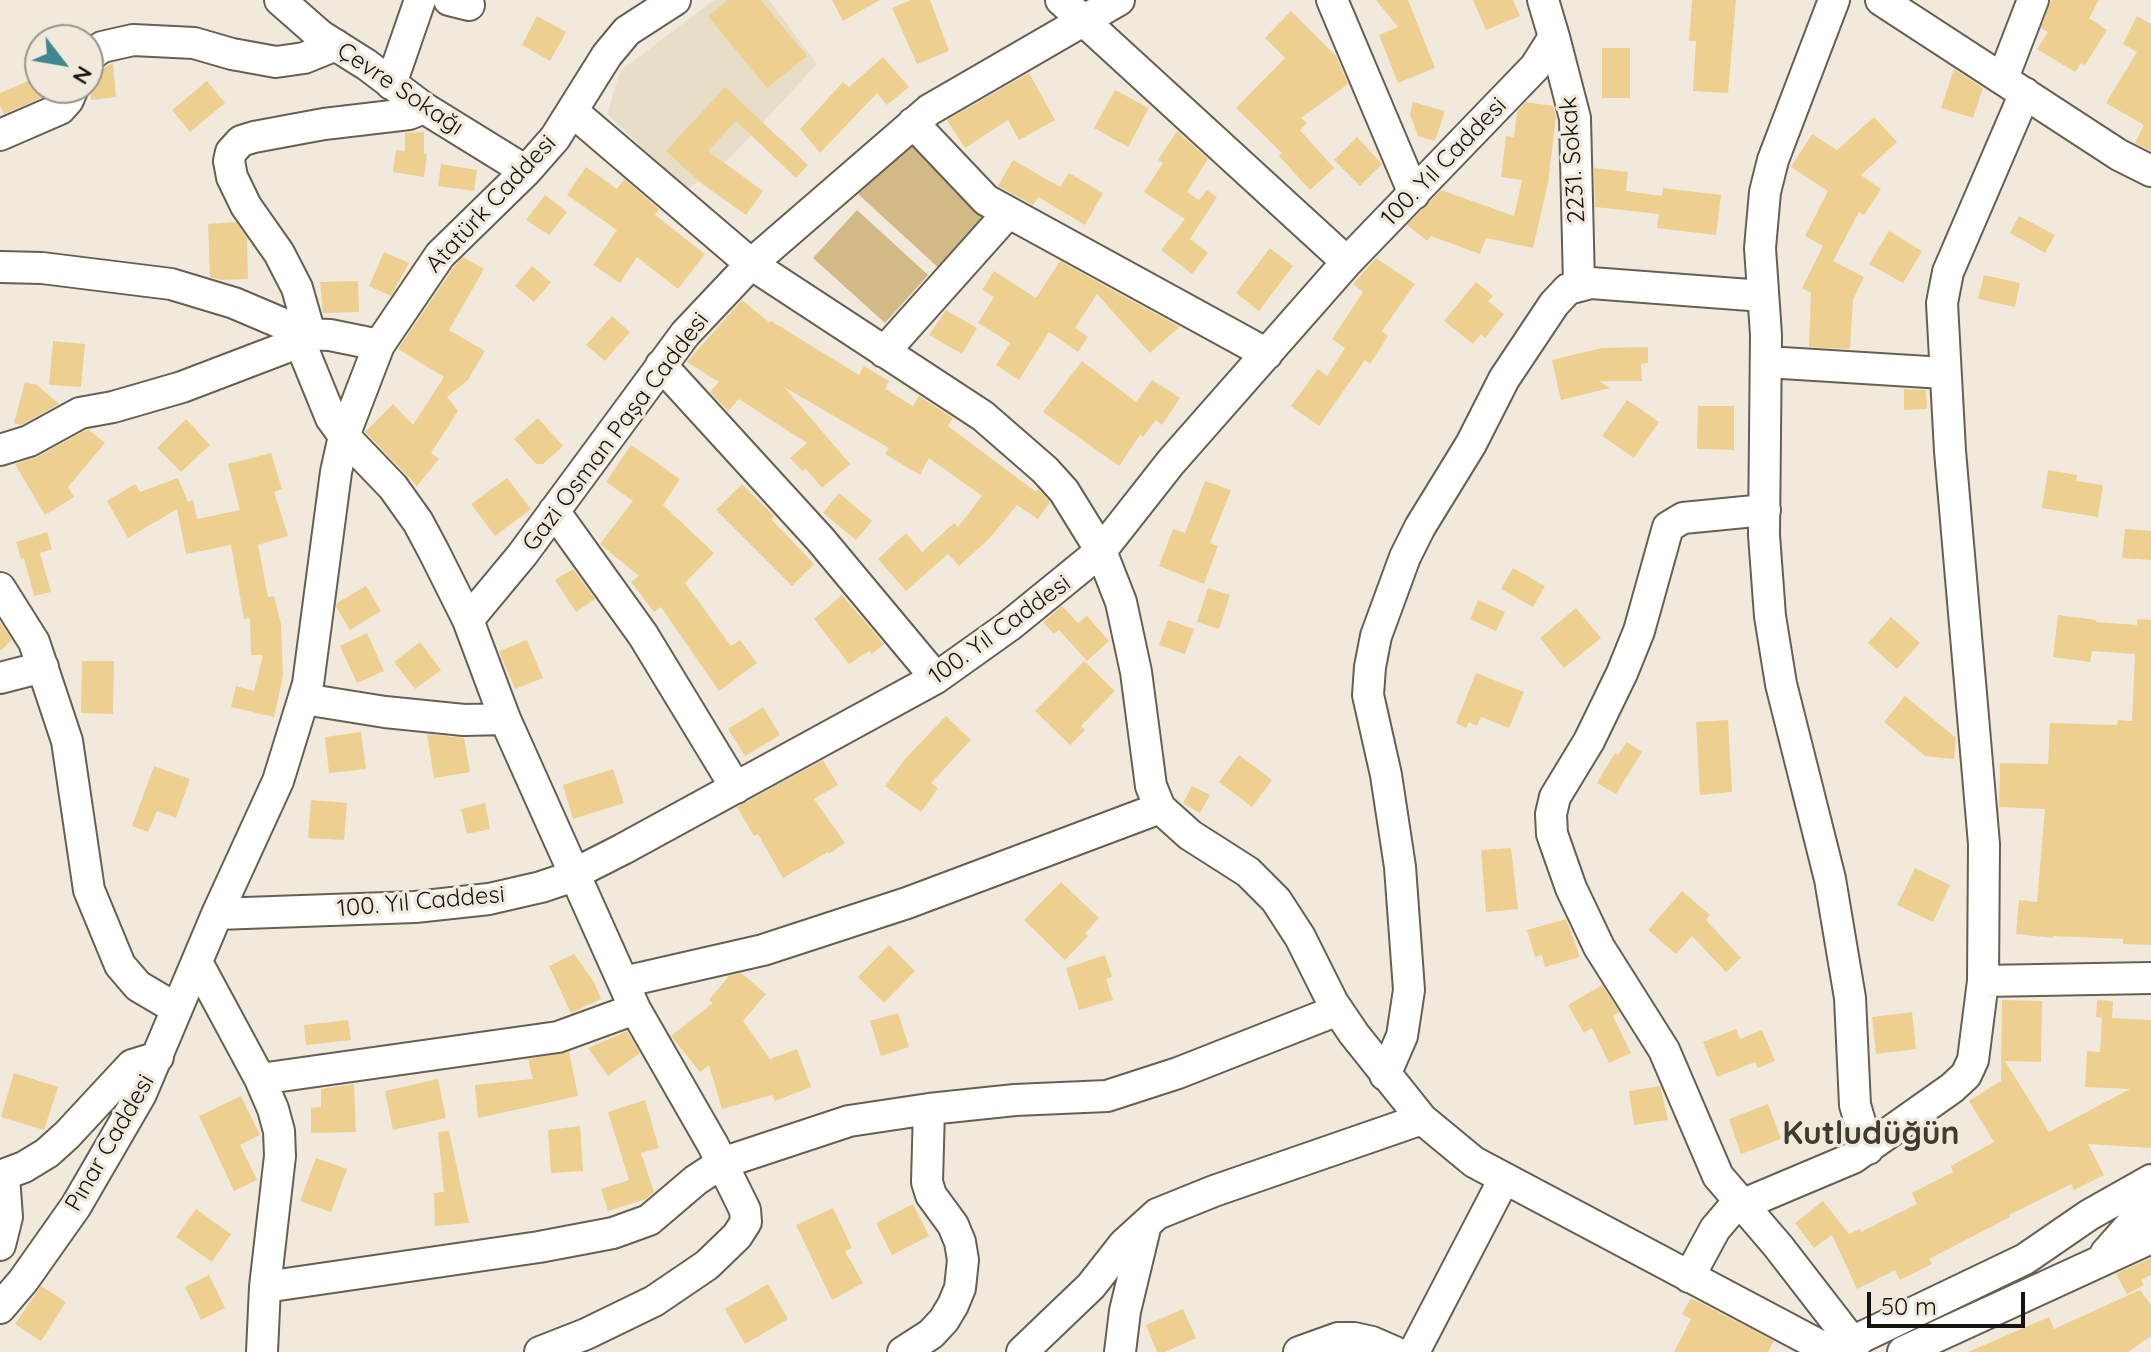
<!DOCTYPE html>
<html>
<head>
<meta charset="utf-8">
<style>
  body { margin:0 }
  #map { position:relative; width:2151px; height:1352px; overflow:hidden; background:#f1eadc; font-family:Quicksand,sans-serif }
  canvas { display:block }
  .north { position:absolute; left:24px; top:24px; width:80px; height:80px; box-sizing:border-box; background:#f1eadc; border:2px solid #99948a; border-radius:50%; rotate:121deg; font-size:22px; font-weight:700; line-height:32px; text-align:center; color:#16140f }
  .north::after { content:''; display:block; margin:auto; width:28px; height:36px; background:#408790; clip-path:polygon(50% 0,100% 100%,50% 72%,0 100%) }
  .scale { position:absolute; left:1867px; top:1292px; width:158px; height:36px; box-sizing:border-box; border:4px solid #16140f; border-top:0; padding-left:10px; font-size:24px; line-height:28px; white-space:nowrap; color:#16140f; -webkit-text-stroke:6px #f1eadc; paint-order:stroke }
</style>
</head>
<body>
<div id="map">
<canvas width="2151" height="1352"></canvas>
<div class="north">N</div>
<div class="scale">50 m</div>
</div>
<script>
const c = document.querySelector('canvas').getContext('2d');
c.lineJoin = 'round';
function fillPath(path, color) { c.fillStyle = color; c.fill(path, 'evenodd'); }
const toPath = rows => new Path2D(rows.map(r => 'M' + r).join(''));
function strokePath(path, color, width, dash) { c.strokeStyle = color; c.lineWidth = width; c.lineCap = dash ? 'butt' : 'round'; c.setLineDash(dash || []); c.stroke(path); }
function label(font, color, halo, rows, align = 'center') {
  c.font = font + ' Quicksand,sans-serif'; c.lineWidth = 7; c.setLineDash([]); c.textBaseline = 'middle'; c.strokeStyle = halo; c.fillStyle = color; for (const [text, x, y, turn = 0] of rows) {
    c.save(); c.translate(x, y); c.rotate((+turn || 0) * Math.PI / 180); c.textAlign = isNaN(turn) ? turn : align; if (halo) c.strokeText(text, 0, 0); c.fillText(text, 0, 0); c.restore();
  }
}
fillPath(toPath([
  [714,0,769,0,817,64,731,157,687,190,607,114,620,71]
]), '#e8dec8');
fillPath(toPath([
  [913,142,989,220,942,271,858,194],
  [857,210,928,275,885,323,813,258]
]), '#d2ba86');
fillPath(toPath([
  [728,0,761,0,807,56,767,88,708,16],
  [832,0,880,0,843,21],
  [911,0,930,0,949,51,917,64,892,8],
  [1376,0,1408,0,1435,68,1398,83,1379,35,1398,27],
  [1473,0,1513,0,1520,16,1486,30],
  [1692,0,1736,0,1728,93,1693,91,1696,41,1689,41],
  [2051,0,2099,0,2089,18,2107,30,2085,65,2081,63,2075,72,2037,49,2048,32,2041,28],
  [1291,11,1336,56,1348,84,1301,118,1307,123,1300,130,1334,168,1310,190,1279,156,1282,153,1236,108,1285,58,1265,38],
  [537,16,566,32,550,61,522,45],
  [2137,16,2151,24,2151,151,2135,143,2144,125,2106,103,2137,52,2123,44],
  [1602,48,1630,48,1630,98,1602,98],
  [883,57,909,87,887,105,877,93,820,153,800,129,843,82,849,87],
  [113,63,116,97,91,100,89,75],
  [1954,69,1983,88,1973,118,1941,108],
  [1029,73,1055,120,1019,140,1008,120,965,148,947,120],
  [35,78,43,97,4,114,0,106,0,93],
  [207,81,225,103,190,132,172,110],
  [725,87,808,165,796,178,736,121,708,151,763,191,746,215,701,183,666,151],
  [1115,90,1149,108,1128,147,1094,128],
  [1413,102,1445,111,1435,141,1418,136,1410,114],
  [1526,102,1553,106,1556,117,1548,183,1533,248,1486,238,1480,254,1431,236,1427,241,1407,225,1441,190,1514,216,1522,180,1501,177,1506,136,1514,137,1517,112],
  [1874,117,1897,142,1861,175,1881,189,1864,215,1859,212,1833,261,1864,277,1853,300,1850,349,1809,347,1811,293,1802,288,1823,246,1805,236,1828,191,1791,167,1812,134,1837,150],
  [1177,131,1208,159,1187,192,1199,200,1207,190,1217,197,1190,239,1208,253,1192,274,1161,250,1185,219,1144,192,1163,163,1158,160],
  [424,132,424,154,427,154,424,177,393,172,396,150,405,151,405,133],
  [1357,137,1382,164,1360,186,1334,160],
  [1013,160,1060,187,1069,173,1103,193,1085,225,1038,197,1033,205,998,186],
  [441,164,477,170,474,191,438,186],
  [586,167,617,189,624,179,659,209,655,215,705,254,678,289,637,257,620,283,593,265,617,230,567,195],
  [1594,168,1628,172,1626,191,1662,196,1663,188,1721,195,1716,235,1657,228,1659,214,1595,207],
  [545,195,567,212,549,235,526,220],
  [2019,216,2055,235,2045,253,2010,233],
  [236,222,247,238,248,279,221,280,210,277,208,224],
  [1889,231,1922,251,1903,283,1869,264],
  [1270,248,1293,266,1259,311,1236,293],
  [384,252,409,263,391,296,369,286],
  [463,257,484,269,449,330,485,351,468,380,447,397,458,411,431,453,439,459,417,486,365,432,393,404,413,425,444,377,398,349,454,267],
  [1376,258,1415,284,1382,331,1388,336,1370,364,1365,360,1319,426,1291,406,1318,369,1327,376,1345,348,1332,339,1363,292,1353,284],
  [1060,261,1176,325,1179,327,1150,353,1097,294,1075,328,1088,337,1078,352,1049,332,1019,380,996,365,1010,343,978,323,994,297,982,290,994,271,1036,298],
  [532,266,551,282,534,302,515,286],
  [1984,275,2020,283,2015,307,1978,299],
  [358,281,359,312,323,313,320,282],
  [1476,282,1493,296,1488,301,1504,314,1485,338,1481,334,1473,344,1444,321],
  [742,300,770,323,771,321,859,375,864,366,889,381,885,389,913,406,919,396,953,418,948,426,1036,492,1038,489,1050,502,1038,519,1017,505,990,538,959,566,948,554,906,591,878,559,906,533,922,552,954,523,958,527,982,496,929,458,920,475,885,454,889,448,784,387,850,464,822,488,806,469,802,471,790,458,807,443,739,399,728,411,710,392,719,382,687,362],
  [946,310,977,328,962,354,929,335],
  [612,316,630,332,605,361,586,345],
  [53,341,85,344,81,387,49,385],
  [1648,347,1648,363,1641,364,1642,381,1599,381,1610,388,1561,400,1552,360,1602,348],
  [1082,361,1136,402,1152,380,1180,398,1162,425,1156,420,1143,437,1140,435,1119,466,1043,412],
  [25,382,37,385,59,404,21,425,14,423],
  [1904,389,1926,390,1927,409,1904,410],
  [1627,400,1659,422,1634,458,1602,436],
  [1698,406,1734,406,1734,450,1697,449],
  [538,418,563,446,543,464,536,464,514,439],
  [186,419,210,445,181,472,157,448],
  [86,430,89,430,105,443,68,487,74,497,45,515,15,464,37,457],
  [631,445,680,479,663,505,714,553,685,583,731,646,740,640,757,663,719,691,661,607,654,612,631,582,639,576,600,544,633,501,606,482],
  [271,453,282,489,274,492,288,536,258,545,268,597,274,596,281,624,283,676,274,717,231,707,236,686,254,691,263,655,251,655,250,618,244,619,231,545,186,554,177,509,128,538,107,501,135,484,140,492,178,478,188,502,193,500,197,519,240,510,228,464],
  [2048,470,2077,475,2076,481,2103,485,2098,517,2042,508],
  [507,478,531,509,495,536,471,504],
  [1205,481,1231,490,1210,543,1218,546,1204,584,1159,566,1173,529,1185,533],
  [742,484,774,516,771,519,814,564,792,586,716,510],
  [839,493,872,521,856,540,823,513],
  [2125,529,2151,531,2151,560,2122,558],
  [47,532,52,549,40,553,51,592,34,596,24,558,21,559,16,542],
  [1513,568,1545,586,1533,607,1501,589],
  [573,569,595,599,576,612,555,580],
  [366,586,381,611,350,630,336,607,337,603],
  [1208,588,1230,595,1219,629,1197,622],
  [842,595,884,644,872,654,869,651,849,664,814,619],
  [1478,600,1505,612,1496,631,1470,619],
  [1062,606,1078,623,1087,616,1109,641,1087,661,1059,630,1054,634,1043,622],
  [1576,608,1601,638,1564,668,1540,638],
  [2058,615,2096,620,2096,622,2137,625,2137,619,2151,620,2151,945,2123,944,2123,939,2053,936,2053,938,2016,934,2019,900,2037,902,2045,809,1999,807,2000,763,2048,764,2050,723,2117,725,2118,720,2132,721,2135,654,2092,651,2090,662,2053,657],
  [1891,617,1920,643,1897,669,1868,643],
  [1168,620,1194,629,1185,654,1159,645],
  [0,622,12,640,0,651],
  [367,633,384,671,357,683,340,646],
  [527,640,543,678,515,689,499,651],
  [420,642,441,670,415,689,394,662],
  [82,661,114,661,113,714,81,713],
  [1084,661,1115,691,1081,726,1085,730,1070,745,1035,711],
  [1476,673,1524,692,1509,728,1481,717,1477,726,1469,722,1466,728,1456,723],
  [1905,696,1956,738,1954,759,1925,756,1884,722],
  [763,707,780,735,745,756,728,729],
  [946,716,971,740,931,783,938,788,921,812,885,786,905,759],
  [1728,720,1732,792,1700,795,1696,722],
  [361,732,366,769,329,773,325,737],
  [427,734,464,738,470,772,434,778],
  [1627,742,1642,752,1616,794,1597,783,1615,753,1618,755],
  [1239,755,1272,780,1252,807,1219,782],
  [823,760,838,785,814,799,845,843,829,854,828,852,783,878,758,834,754,836,737,807],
  [154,766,190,779,176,818,157,811,148,832,132,826],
  [613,769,624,803,573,819,563,785],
  [1192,786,1210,795,1200,813,1183,803],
  [311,800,347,803,344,840,308,838],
  [485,803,490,829,467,834,461,809],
  [1511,848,1518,909,1486,912,1481,850],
  [1915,868,1950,885,1933,922,1897,905],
  [1061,882,1099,918,1085,933,1088,936,1065,960,1024,920],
  [1682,891,1710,915,1706,920,1741,958,1726,972,1692,936,1676,954,1648,930],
  [1566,919,1580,957,1545,967,1542,955,1535,957,1527,930],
  [889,945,915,971,884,1003,858,977],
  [574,954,594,982,601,999,571,1013,549,966],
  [1105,955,1112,977,1106,979,1113,1000,1079,1010,1066,968],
  [741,973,766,994,743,1021,770,1059,797,1049,811,1087,775,1101,772,1095,722,1109,709,1065,700,1072,671,1036,713,1003,709,1000,729,976],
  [1602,985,1619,1012,1613,1016,1631,1053,1609,1063,1592,1028,1584,1033,1568,1005],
  [2002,1000,2042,1001,2041,1062,2005,1061,2049,1132,2130,1089,2085,1087,2087,1051,2100,1052,2102,1018,2096,1017,2097,1000,2113,1001,2112,1018,2151,1020,2151,1148,2088,1144,2104,1175,2074,1190,2071,1184,2009,1215,2010,1217,1929,1259,1932,1264,1900,1280,1895,1270,1857,1289,1832,1235,1814,1248,1795,1223,1823,1201,1849,1234,1860,1229,1861,1232,1917,1204,1912,1193,1953,1172,1951,1166,1994,1142,1969,1101,2001,1081],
  [1912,1012,1916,1049,1876,1054,1872,1017],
  [898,1013,909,1047,881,1056,870,1021],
  [348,1020,351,1040,306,1045,304,1025],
  [1736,1029,1740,1039,1762,1030,1775,1061,1758,1068,1755,1062,1717,1077,1703,1042],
  [627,1031,640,1053,608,1076,588,1048],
  [569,1052,578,1096,478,1118,475,1085,533,1079,528,1059],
  [14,1073,58,1087,44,1130,1,1117],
  [438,1079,446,1118,393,1130,385,1091],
  [354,1084,356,1132,311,1133,311,1108,321,1107,321,1089],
  [1660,1086,1668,1120,1634,1125,1629,1091],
  [241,1096,260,1135,240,1145,257,1180,234,1191,199,1116],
  [645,1100,659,1148,641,1153,654,1192,646,1199,608,1211,601,1189,629,1180,608,1112],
  [1768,1104,1781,1139,1741,1154,1729,1119],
  [580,1126,583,1171,551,1173,548,1130],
  [449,1131,469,1223,435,1226,434,1193,444,1192,438,1132],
  [316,1158,347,1169,331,1212,300,1201],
  [913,1204,929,1236,892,1255,876,1223],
  [833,1208,852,1248,845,1251,863,1283,832,1300,796,1225],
  [196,1209,231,1234,212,1262,176,1237],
  [2151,1258,2151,1275,2141,1280,2144,1285,2127,1294,2116,1274],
  [209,1275,225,1308,201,1320,185,1287],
  [768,1284,788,1319,745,1344,725,1309],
  [41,1286,66,1302,41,1341,15,1324],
  [2140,1290,2151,1305,2151,1336,2128,1352,1968,1352,2049,1317,2054,1329],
  [1691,1298,1774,1341,1768,1352,1674,1352,1691,1319,1682,1314],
  [1183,1309,1196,1338,1165,1352,1157,1352,1146,1325]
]), '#edcf90');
const minor = toPath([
  [280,0,321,36,367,65,424,108,526,171],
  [449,0,469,5],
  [1061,0,1347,262],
  [1332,0,1414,194],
  [1834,0,1773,160,1765,192,1760,248,1766,335,1764,535,1770,616,1781,684,1830,879,1850,998,1855,1105,1868,1149],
  [1881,0,2119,155,2151,171],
  [1554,37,1575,118,1579,284],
  [88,57,102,47,133,40,194,43,232,54,276,62,304,58,336,45],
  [2003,78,2033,0],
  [391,84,420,0],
  [572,111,751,264,983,416,1045,470,1064,491,1101,551,1121,602,1136,672,1151,786,1160,808,1190,835,1248,872,1276,900,1300,937,1333,1003,1354,1034,1422,1119,1474,1162,1832,1352],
  [913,123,986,200,1267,354],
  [0,135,60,109,68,100,73,88],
  [0,267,42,268,171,284,234,303,307,334,330,335,379,345],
  [300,342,331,418,344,436,393,487,418,522,434,552,468,620,505,719,635,1009,713,1145,745,1210,746,1222,737,1236,707,1265,654,1301,586,1334,540,1352],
  [884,352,1008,213],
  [1766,362,1944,373],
  [661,365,820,539,936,678],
  [0,450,29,441,80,413,113,407,182,387,300,342,307,334,307,323,297,288,279,253,246,206,232,177,229,161,231,152,241,141,254,137,324,124,409,114,424,108],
  [1765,510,1683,518,1668,527,1639,631,1622,673,1589,741,1555,797,1551,814,1552,834,1571,888,1599,947,1664,1050,1718,1176,1778,1246,1853,1343],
  [554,511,643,635,736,788],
  [0,588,34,642,67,741,89,890,120,965,138,986,177,1009],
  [468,620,522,555,685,334,751,264,929,110,1119,0],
  [0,678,43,667],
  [304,699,385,712,464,720,505,719],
  [217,914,415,907,489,899,541,887,562,880,623,849,936,678,1009,626,1101,551,1171,462,1347,262,1535,67,1554,37,1543,0],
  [198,964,260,1079,273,1109,279,1131,280,1156,265,1287,262,1352],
  [1983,981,2151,978],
  [623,982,763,950,907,903,1160,808],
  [1385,1075,1402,1036,1409,990,1400,867,1386,775,1368,695,1370,667,1376,636,1405,557,1420,527,1471,444,1504,379,1554,304,1568,289,1591,283,1763,296],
  [260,1079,558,1037,635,1009],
  [0,1176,24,1167,47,1153,67,1135,132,1065,158,1057],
  [0,1245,7,1217,4,1176],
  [2106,1253,2151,1202],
  [1689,1277,1715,1229,1732,1209,1853,1158,1952,1088,1966,1075,1973,1060,1983,981,1984,844,1950,451,1942,303,1948,272,2025,93],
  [265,1287,539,1247,613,1233,649,1220,696,1180,722,1163,849,1121,929,1109,1015,1100,1107,1096,1178,1073,1338,1010],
  [0,1308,23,1281,76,1206,141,1094,217,914,278,781,308,684,336,472,344,436,379,345,440,255,526,171,555,138,607,55,627,31,675,0],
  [903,1352,931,1334,944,1320,953,1305,960,1288,963,1260,960,1242,953,1225,931,1195,927,1182,929,1109],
  [1022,1352,1091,1286,1124,1244,1157,1214,1214,1191,1422,1119],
  [1120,1352,1125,1311,1146,1224],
  [1299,1352,1338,1338,1354,1338,1372,1342,1395,1352],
  [1414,1352,1504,1179],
  [1845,1352,1862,1337,2025,1259,2089,1215,2151,1180],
  [1903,1352,2151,1238]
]);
strokePath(minor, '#666053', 34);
strokePath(minor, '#fff', 30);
label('24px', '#16140f', '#f1eadc', [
  ["Çevre Sokağı",400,89,34],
  ["2231. Sokak",1573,160,-94],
  ["100. Yıl Caddesi",1444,162,-46],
  ["Atatürk Caddesi",491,204,-47],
  ["Gazi Osman Paşa Caddesi",616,432,-53],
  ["100. Yıl Caddesi",1000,630,-36],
  ["100. Yıl Caddesi",421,902,-5],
  ["Pınar Caddesi",110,1143,-60]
]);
label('bold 32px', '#403b2f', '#f1eadc', [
  ["Kutludüğün",1871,1134]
]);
</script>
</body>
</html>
